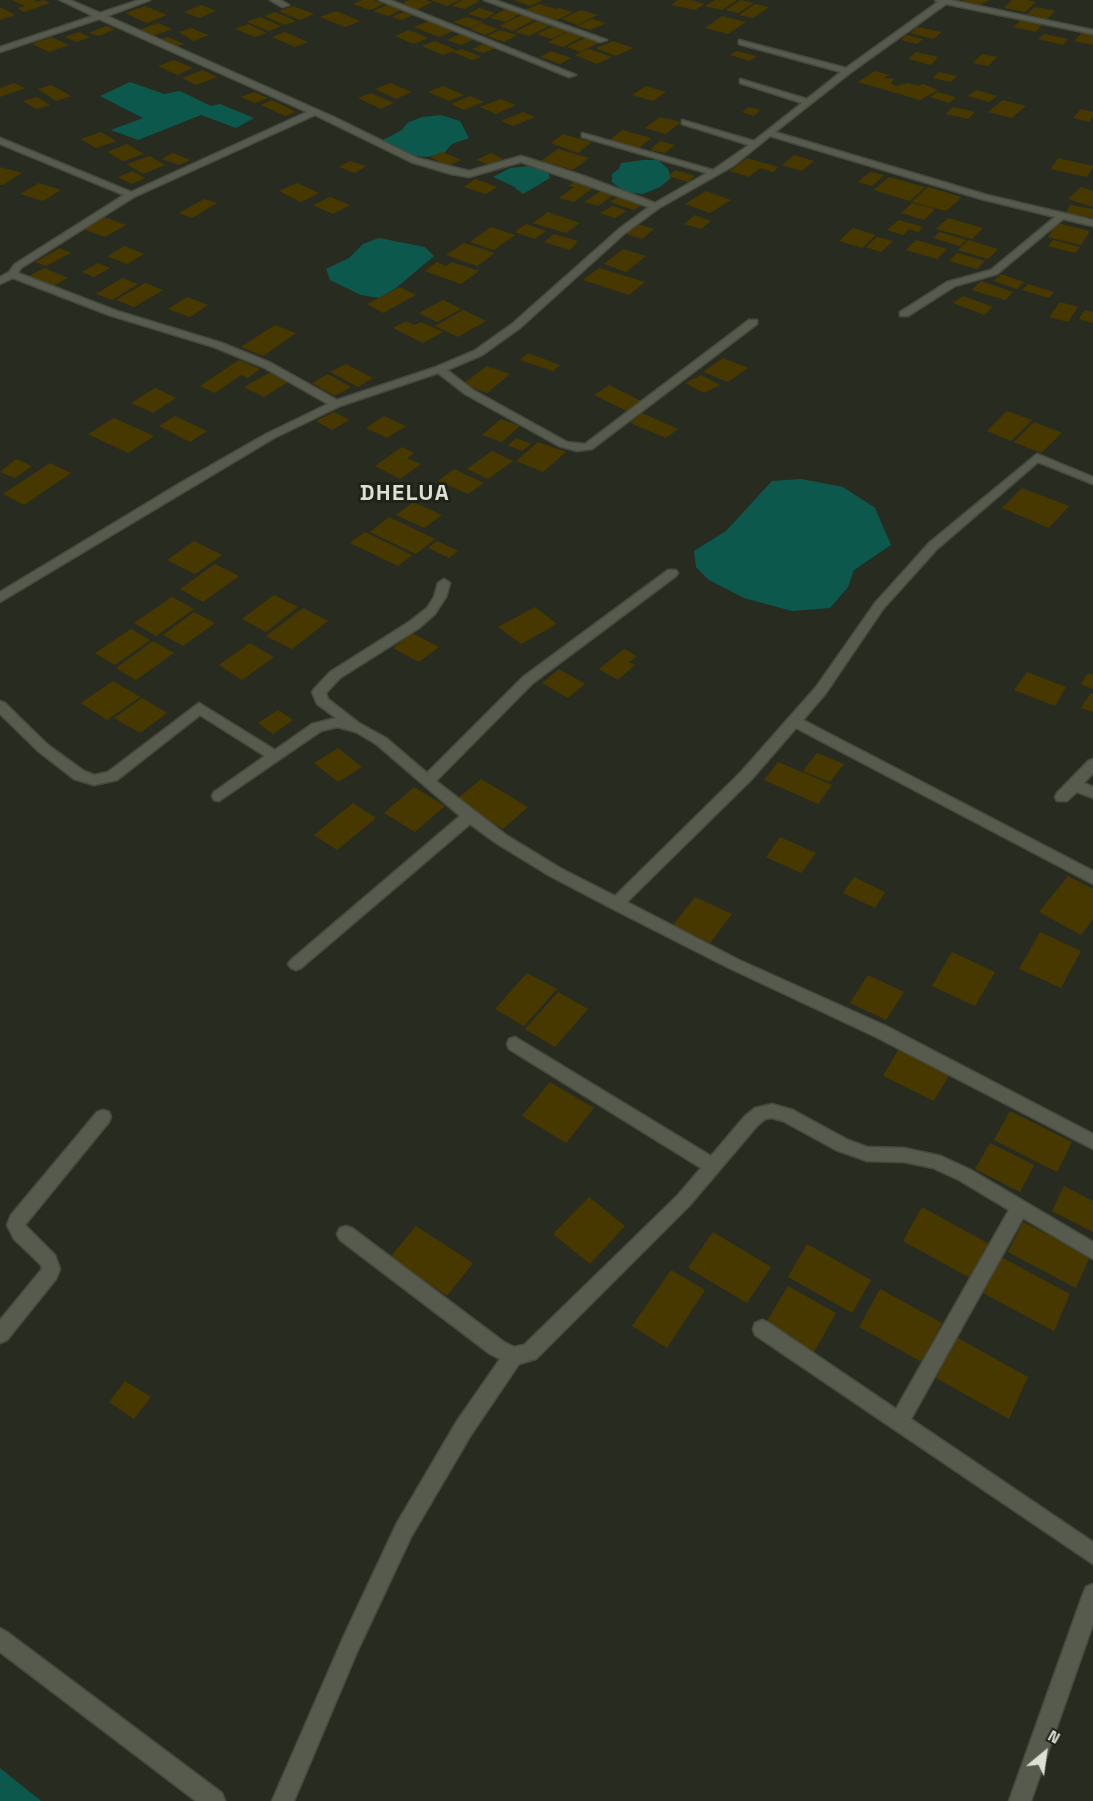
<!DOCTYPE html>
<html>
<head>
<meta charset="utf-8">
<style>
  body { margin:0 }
  #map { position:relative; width:1093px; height:1801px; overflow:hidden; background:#282c20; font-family:"Space Grotesk",sans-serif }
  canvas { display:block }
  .north { position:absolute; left:1015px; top:1723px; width:60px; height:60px; -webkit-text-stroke:4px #1f2216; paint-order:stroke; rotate:29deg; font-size:16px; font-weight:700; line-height:24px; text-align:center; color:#dee0d8 }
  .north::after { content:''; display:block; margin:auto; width:21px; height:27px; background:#dee0d8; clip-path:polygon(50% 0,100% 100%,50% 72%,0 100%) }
</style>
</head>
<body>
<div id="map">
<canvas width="1093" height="1801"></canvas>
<div class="north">N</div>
</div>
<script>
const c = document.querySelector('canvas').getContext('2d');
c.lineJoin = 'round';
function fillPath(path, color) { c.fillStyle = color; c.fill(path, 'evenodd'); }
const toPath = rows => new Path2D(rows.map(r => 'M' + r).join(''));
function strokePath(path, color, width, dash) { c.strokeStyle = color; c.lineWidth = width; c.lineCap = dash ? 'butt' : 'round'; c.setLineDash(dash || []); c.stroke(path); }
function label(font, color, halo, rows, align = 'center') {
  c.font = font + ' "Space Grotesk",sans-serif'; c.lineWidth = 6; c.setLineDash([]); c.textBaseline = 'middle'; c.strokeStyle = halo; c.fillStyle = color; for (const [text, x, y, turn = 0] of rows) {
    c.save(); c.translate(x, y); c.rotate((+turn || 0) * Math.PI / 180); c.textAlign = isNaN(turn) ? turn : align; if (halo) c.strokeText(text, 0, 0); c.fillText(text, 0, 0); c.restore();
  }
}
fillPath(toPath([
  [130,82,164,94,180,91,211,106,220,104,254,118,236,128,201,115,138,140,111,130,143,118,100,96],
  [441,115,460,121,469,138,452,144,444,153,427,157,405,155,383,140,402,130,407,123,422,117],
  [643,160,658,160,668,169,671,178,660,187,643,194,625,192,612,182,612,174,619,169,621,163],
  [529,166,548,171,550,178,523,194,513,186,493,177,510,168],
  [379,238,425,247,434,256,396,288,379,298,361,295,330,280,326,269,349,258,363,244],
  [801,479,843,487,875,508,891,545,854,570,848,587,830,608,792,611,744,598,709,580,696,567,694,551,726,531,772,481],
  [0,1768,41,1801,0,1801]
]), '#0c584c');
fillPath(toPath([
  [12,0,35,0,36,2,44,0,50,3,24,12,17,8,25,6],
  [362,0,373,0,384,4,370,10,353,4],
  [409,0,425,0,432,2,416,10,399,5],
  [431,0,460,0,447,6],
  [462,0,476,0,480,1,465,9,452,6],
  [514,0,542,0,530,6],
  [678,0,691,0,705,4,695,10,671,5],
  [715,0,737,0,722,10,705,6],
  [741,0,754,3,738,13,726,10],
  [961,0,989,0,979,6],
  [1012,0,1027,0,1036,2,1025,12,1004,8],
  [539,4,556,9,559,8,573,12,557,20,525,10],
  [755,4,769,7,753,18,739,15],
  [201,5,216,11,199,18,184,12],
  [387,5,402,10,388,16,373,11],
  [145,6,167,15,147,23,125,13],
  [293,6,314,14,300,20,279,11],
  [0,7,15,15,0,20],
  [1035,7,1055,11,1047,19,1027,14],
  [479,8,495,13,485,19,468,14],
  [505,9,521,13,506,22,490,18],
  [581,10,597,15,578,25,562,19],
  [336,11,360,21,345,27,320,17],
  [275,12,296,21,285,25,264,16],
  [403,12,413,15,402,20,392,17],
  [522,15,536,19,513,31,499,26],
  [722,16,746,22,728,34,705,28],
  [260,17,281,26,269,31,247,22],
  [467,17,483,22,470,28,453,22],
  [592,19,606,23,590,30,577,26],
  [1022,19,1043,24,1035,32,1013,27],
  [429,21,453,31,439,37,414,27],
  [537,21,551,25,529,36,515,32],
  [158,23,172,29,150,37,136,31],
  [482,23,498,29,485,35,470,29],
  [248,24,267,33,255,37,235,29],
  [106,26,115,29,99,36,89,33],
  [554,26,569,30,552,39,537,34],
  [917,27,941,32,934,39,910,33],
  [192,28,200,32,209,35,193,41,179,32],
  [409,30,428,38,414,44,395,36],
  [500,30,517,35,504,42,487,36],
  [569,31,584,36,563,47,548,42],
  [79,32,90,37,77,42,65,37],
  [285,32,308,42,295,47,272,37],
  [1083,32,1093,34,1093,45,1074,41],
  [460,34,473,40,461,45,447,40],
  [1044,34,1068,39,1063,45,1038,39],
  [906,35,923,39,917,44,901,40],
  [51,37,69,45,49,52,32,44],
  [168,37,184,44,174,47,159,40],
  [586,37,600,42,581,52,567,47],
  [435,41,456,50,443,55,422,46],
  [613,41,633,48,616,56,596,48],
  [485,43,496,48,483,53,472,49],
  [462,49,481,57,472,60,452,52],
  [589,49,612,57,597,64,575,55],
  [551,51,571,58,560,64,540,57],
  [736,51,757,56,750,61,730,55],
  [916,52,938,57,931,65,908,59],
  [982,54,997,57,988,66,973,63],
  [174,60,193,68,177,75,158,66],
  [203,70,217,77,196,85,182,78],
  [875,71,889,75,884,78,894,79,891,84,897,86,908,83,919,86,923,84,938,90,920,100,858,82],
  [939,72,957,76,951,82,933,78],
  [14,83,25,88,0,97,0,88],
  [391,83,411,92,396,99,375,89],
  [51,85,62,91,71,96,56,101,38,89],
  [443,86,464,95,449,101,428,92],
  [646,86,666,92,653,101,632,95],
  [976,90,997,96,989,102,968,96],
  [254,92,268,98,255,103,241,97],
  [937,92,956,97,949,103,930,97],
  [371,93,394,103,381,109,358,98],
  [470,96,484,102,464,110,451,104],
  [37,97,50,105,36,109,23,101],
  [501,99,516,105,496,114,480,107],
  [272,100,296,112,285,116,261,105],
  [1003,100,1026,106,1012,118,988,112],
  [749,107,760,110,754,116,742,112],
  [953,107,975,112,968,119,946,114],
  [1081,109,1093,112,1093,117,1089,122,1073,118],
  [523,112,535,117,513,126,501,121],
  [660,117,681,122,666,134,645,128],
  [622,130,651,138,639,148,610,140],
  [101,132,116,141,96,148,81,139],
  [563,134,576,138,592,142,578,153,551,143],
  [660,141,675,145,665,153,650,150],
  [127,144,144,154,123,161,107,152],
  [558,149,589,158,573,170,541,161],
  [442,152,461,160,448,166,430,157],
  [173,153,190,160,179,165,162,159],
  [491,153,503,159,489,165,476,160],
  [794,155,814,161,802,171,782,165],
  [150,156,165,165,143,174,127,164],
  [747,158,778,167,773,172,760,168,749,177,730,171],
  [1058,158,1093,166,1093,167,1087,177,1051,169],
  [350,161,366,166,355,173,339,167],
  [0,167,22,173,3,185,0,185],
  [676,170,695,176,688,182,668,176],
  [132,171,145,178,132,184,118,177],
  [870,172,884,175,872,186,858,182],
  [889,177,925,187,910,201,874,190],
  [475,179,497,187,486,194,464,187],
  [575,181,594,187,574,202,559,198,574,187,568,186],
  [39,183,61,190,43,201,20,194],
  [297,183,319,193,301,202,279,191],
  [928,187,962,197,946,211,912,202],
  [1081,187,1093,191,1093,207,1068,199],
  [602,190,615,194,598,206,584,202],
  [706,191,731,200,710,213,685,204],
  [619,196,643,204,634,210,610,202],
  [330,197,350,205,333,214,313,205],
  [204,199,217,203,192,218,179,213],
  [912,203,935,209,924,220,901,213],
  [1070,205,1093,209,1093,218,1066,213],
  [613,206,627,211,615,218,600,213],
  [548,212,580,223,566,233,533,223],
  [695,215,711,221,701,229,684,224],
  [104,217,126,225,105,237,83,229],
  [948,218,983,228,972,239,936,229],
  [899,220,923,227,918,232,909,229,903,235,887,230],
  [635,223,654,229,642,239,623,233],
  [1057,223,1090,231,1081,245,1048,237],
  [526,224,546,231,535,239,515,232],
  [491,227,515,235,494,250,470,242],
  [853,228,876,235,862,248,839,241],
  [940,232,966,240,960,246,933,238],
  [554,234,578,241,570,250,544,242],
  [877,237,893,241,881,252,866,247],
  [916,240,947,249,937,259,906,250],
  [968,240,998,249,988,259,958,250],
  [1053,240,1080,247,1075,253,1048,246],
  [464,243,495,253,477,266,446,255],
  [125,246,144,254,127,264,107,256],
  [60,248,71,253,46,266,35,262],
  [623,249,646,256,626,272,604,264],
  [957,253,985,261,977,269,949,261],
  [437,262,446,266,452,262,479,271,461,284,425,271],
  [98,263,110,268,94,277,82,272],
  [44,268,68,278,53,286,29,276],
  [599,268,645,282,629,295,583,280],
  [1001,274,1024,282,1017,289,994,281],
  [122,278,138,284,112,300,96,294],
  [981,281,1013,292,1005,300,972,290],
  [145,283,163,290,134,307,116,300],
  [1028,284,1054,292,1049,298,1022,290],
  [400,287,416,295,383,313,367,304],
  [963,296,993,307,984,315,953,303],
  [187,297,208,305,190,317,168,309],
  [443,300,461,309,437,322,419,313],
  [1060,302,1078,307,1068,322,1049,317],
  [463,310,486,321,458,337,435,326],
  [1085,310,1093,312,1093,323,1079,319],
  [406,321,414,325,421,322,443,332,423,343,393,328],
  [275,325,296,333,263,356,241,347],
  [528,353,560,365,553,371,520,360],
  [723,358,748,368,728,382,703,372],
  [239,360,260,369,248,378,241,375,215,393,200,386],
  [346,364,373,378,358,387,330,372],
  [487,366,510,374,487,393,463,384],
  [271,372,290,381,264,397,244,387],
  [328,374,351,387,335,396,312,383],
  [701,375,720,385,704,393,685,383],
  [609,385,641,401,627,411,594,395],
  [155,388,176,398,153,413,131,403],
  [1007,411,1032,420,1011,441,987,431],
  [334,412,349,420,332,430,316,421],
  [642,413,678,429,666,438,630,423],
  [175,416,207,431,190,442,159,426],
  [384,416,406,426,387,438,366,428],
  [114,418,154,436,128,453,88,434],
  [501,419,520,426,502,442,482,435],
  [1034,422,1062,433,1041,453,1014,442],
  [516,438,531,444,522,451,508,445],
  [538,442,566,452,543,472,516,461],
  [402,447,414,453,407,458,421,464,400,479,375,466],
  [492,451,513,461,488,479,467,469],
  [16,459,32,466,15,478,0,472],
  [50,463,71,473,24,505,3,494],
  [454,469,484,483,468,494,438,481],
  [1022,488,1069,506,1049,528,1002,508],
  [413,502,442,515,424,528,396,515],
  [389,517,435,539,416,554,370,532],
  [365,532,412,555,398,566,350,543],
  [194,541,222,555,195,574,167,560],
  [437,541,458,551,449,558,428,548],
  [215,564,239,576,203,602,180,589],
  [274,595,298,607,266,632,242,619],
  [172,597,194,609,156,636,134,623],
  [535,607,557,624,521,644,498,627],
  [303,608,328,621,292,649,266,636],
  [194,612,215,623,183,646,163,635],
  [131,629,150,640,115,665,95,653],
  [412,633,439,647,419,662,393,648],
  [153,641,174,653,136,680,116,668],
  [250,643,274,657,242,680,219,665],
  [624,649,637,656,629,662,635,665,618,680,599,669],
  [559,669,585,684,568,698,542,683],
  [1027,672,1066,687,1055,706,1014,690],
  [1088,673,1093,675,1093,689,1081,684],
  [113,681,140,697,107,720,81,703],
  [1091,693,1093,694,1093,712,1081,708],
  [142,698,167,713,140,733,114,718],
  [278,710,293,720,273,734,258,723],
  [338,748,362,767,338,782,314,763],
  [817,753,844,764,830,782,803,771],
  [778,762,832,785,818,804,764,780],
  [481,779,528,807,503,829,456,800],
  [414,787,445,806,415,832,384,813],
  [353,803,376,818,337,850,314,835],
  [780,837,816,853,801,873,766,857],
  [1068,876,1093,889,1093,919,1081,935,1039,912],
  [854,877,885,892,875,908,843,893],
  [695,897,732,914,710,943,673,925],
  [1040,932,1081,951,1061,988,1019,969],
  [952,952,995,972,975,1006,932,986],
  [527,973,557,989,524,1026,495,1009],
  [868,975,904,992,886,1020,850,1003],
  [558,992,588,1009,555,1047,525,1029],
  [900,1047,951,1072,934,1101,883,1076],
  [550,1082,594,1108,566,1143,522,1116],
  [1010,1111,1072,1142,1057,1172,994,1140],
  [990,1143,1034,1165,1020,1192,975,1169],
  [1064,1186,1093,1201,1093,1232,1052,1211],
  [589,1197,625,1226,590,1264,553,1234],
  [922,1207,989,1244,970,1278,903,1241],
  [1023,1222,1090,1256,1076,1288,1008,1252],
  [416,1226,473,1263,447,1296,390,1257],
  [713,1232,771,1267,747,1303,688,1268],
  [807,1244,871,1280,852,1313,788,1277],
  [1001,1257,1070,1294,1054,1331,983,1293],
  [671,1270,705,1290,667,1348,632,1326],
  [788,1286,836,1313,814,1352,765,1324],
  [880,1289,942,1323,922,1362,859,1327],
  [956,1337,1028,1377,1009,1419,936,1378],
  [125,1381,151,1397,134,1419,109,1402]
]), '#473800');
const minor = toPath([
  [60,0,70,0,100,13,139,0,150,0,107,16,336,118,417,158,469,171,521,156,584,176,655,203,707,173,582,137,582,133,713,170,749,145,682,124,682,120,754,141,802,103,740,83,740,79,807,99,841,72,739,44,739,40,846,68,938,2,935,0,950,0,1093,30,1093,34,946,4,850,73,775,132,987,195,1093,220,1093,226,1063,219,997,274,955,286,908,316,900,316,900,312,947,282,991,270,1055,217,981,199,770,136,733,166,659,208,625,233,520,328,482,355,447,370,473,390,567,442,585,444,749,320,757,320,757,324,592,449,577,451,559,446,465,394,438,373,340,406,274,438,0,602,0,592,182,482,266,434,328,404,263,367,214,347,109,315,13,278,0,284,0,277,9,272,15,264,124,195,0,144,0,138,131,192,307,112,99,19,0,52,0,47,93,16,60,0],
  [315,115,411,162,451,174,469,177,521,162,649,207,619,229,512,324,474,351,436,367,337,400,271,363,222,343,117,311,18,273,21,268,134,197,315,115],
  [270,0,280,0,289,5,282,7,270,0],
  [379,0,390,0,576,75,569,77,379,0],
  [484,0,495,0,607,40,600,42,484,0],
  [1037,454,1093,477,1093,484,1038,462,937,549,883,609,826,693,803,720,1093,871,1093,884,796,728,751,780,627,902,739,960,886,1026,1093,1134,1093,1149,874,1036,729,968,611,908,550,876,496,843,470,824,301,968,296,970,291,968,288,964,291,960,460,816,376,744,356,732,337,727,321,731,219,801,214,800,212,796,214,792,265,756,200,715,117,780,94,785,74,779,38,751,0,714,0,701,5,703,48,745,84,771,94,775,108,772,199,703,275,750,312,724,336,718,317,704,312,692,314,689,330,672,409,622,427,608,434,597,438,583,444,579,450,583,446,597,435,614,419,628,340,678,326,693,328,699,359,723,386,738,427,773,523,677,668,570,676,570,678,573,676,576,533,683,436,781,506,835,560,868,615,896,741,772,816,687,875,603,929,543,1037,454],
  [1093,759,1093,773,1084,783,1093,787,1093,798,1077,792,1067,801,1057,801,1055,797,1057,793,1088,761,1093,759],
  [515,1037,711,1156,745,1116,755,1108,772,1104,793,1110,848,1140,867,1147,904,1148,941,1156,971,1170,1093,1242,1093,1259,1023,1218,911,1419,1093,1542,1093,1564,755,1335,753,1329,755,1323,762,1320,769,1323,896,1409,1009,1210,959,1180,933,1168,904,1162,867,1161,836,1150,783,1121,772,1118,765,1119,757,1126,690,1205,536,1359,519,1364,471,1435,411,1537,357,1652,294,1801,272,1801,343,1638,397,1523,457,1421,500,1359,490,1354,340,1240,337,1234,340,1228,346,1226,352,1228,504,1342,514,1347,524,1345,678,1195,701,1168,509,1049,507,1044,509,1039,515,1037],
  [103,1110,109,1112,111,1117,109,1122,25,1225,55,1255,60,1269,56,1279,7,1340,0,1343,0,1320,42,1269,41,1265,14,1239,7,1225,11,1215,97,1112,103,1110],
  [1093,1584,1093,1624,1031,1801,1009,1801,1083,1594,1086,1587,1093,1584],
  [0,1628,7,1632,222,1793,225,1801,196,1801,0,1652,0,1628]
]);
strokePath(minor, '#46493f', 3);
fillPath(minor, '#565b4d');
c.letterSpacing = '1.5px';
label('bold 22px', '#dee0d8', '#1f2216', [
  ["DHELUA",405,494]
]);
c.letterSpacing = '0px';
</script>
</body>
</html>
